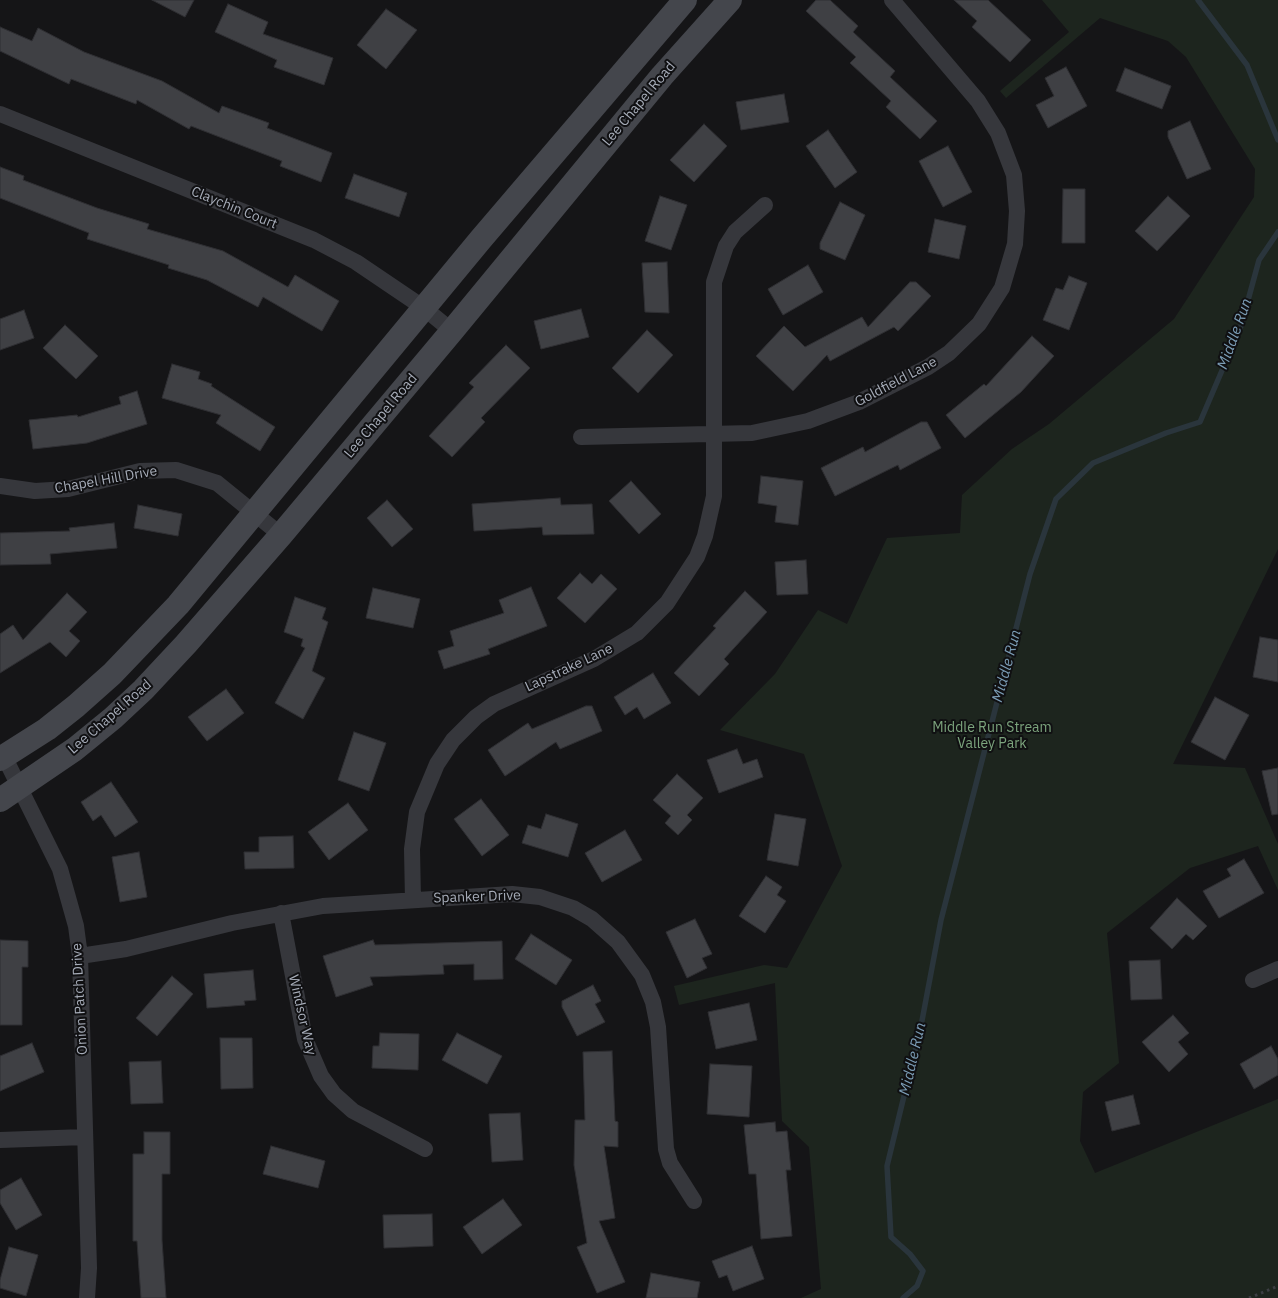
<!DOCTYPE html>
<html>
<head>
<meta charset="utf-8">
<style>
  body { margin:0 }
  canvas { display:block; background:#151517 }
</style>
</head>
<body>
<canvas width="1278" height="1298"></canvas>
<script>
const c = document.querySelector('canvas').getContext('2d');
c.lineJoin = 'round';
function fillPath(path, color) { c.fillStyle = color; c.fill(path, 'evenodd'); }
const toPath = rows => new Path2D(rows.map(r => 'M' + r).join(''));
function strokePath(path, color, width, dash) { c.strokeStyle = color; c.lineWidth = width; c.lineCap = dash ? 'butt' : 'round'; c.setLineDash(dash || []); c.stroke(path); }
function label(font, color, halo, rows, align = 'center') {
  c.font = font + ' "IBM Plex Sans",sans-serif'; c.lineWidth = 4; c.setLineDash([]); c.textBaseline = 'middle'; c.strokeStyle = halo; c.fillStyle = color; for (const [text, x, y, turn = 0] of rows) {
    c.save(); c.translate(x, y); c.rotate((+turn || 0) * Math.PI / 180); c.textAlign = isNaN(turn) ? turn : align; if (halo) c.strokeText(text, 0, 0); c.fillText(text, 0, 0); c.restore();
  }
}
fillPath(toPath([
  [1042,0,1278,0,1278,549,1173,764,1245,768,1278,844,1278,890,1258,846,1190,868,1107,933,1119,1063,1083,1092,1080,1141,1095,1173,1278,1099,1278,1298,801,1298,821,1289,809,1147,782,1121,775,983,679,1005,674,986,764,965,787,968,842,866,804,754,720,730,775,674,818,610,847,624,887,538,960,533,962,495,1012,449,1049,424,1174,319,1254,197,1255,169,1186,57,1168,41,1100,18,1006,98,1000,91,1069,32]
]), '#1d251e');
strokePath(toPath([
  [1198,0,1247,65,1278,140],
  [903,1298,917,1286,923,1271,910,1254,891,1237,887,1166,921,1026,941,920,1030,574,1056,499,1093,463,1166,433,1200,422,1241,326,1259,260,1278,232]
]), '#2a353c', 5.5);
const building = toPath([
  [152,0,194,0,185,17,152,0],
  [816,0,830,0,858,26,853,32,895,71,890,77,937,121,920,139,886,107,891,101,850,63,856,57,806,11,816,0],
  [954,0,988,0,1031,40,1010,62,972,27,977,21,954,0],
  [228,4,268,22,263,34,333,58,324,85,274,67,277,60,215,32,228,4],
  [386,9,417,30,386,69,357,45,386,9],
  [0,27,32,41,38,28,84,52,162,81,219,113,222,106,269,123,267,128,332,153,321,182,280,166,282,161,191,126,189,129,137,100,136,104,71,79,69,84,0,51,0,27],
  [1066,67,1087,106,1048,128,1036,105,1054,96,1045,78,1066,67],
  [1125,68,1171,86,1162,109,1116,91,1125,68],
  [784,94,789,122,741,130,736,102,784,94],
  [1190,121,1211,169,1187,179,1168,137,1168,131,1190,121],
  [704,124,727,146,694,182,670,160,704,124],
  [828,130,857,172,835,188,806,146,828,130],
  [948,146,972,192,943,207,919,161,948,146],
  [0,167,24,176,23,180,97,208,149,224,147,229,223,251,288,287,295,275,339,301,322,331,263,297,258,307,207,280,168,268,169,265,87,239,89,233,0,198,0,167],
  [354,174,407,193,399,217,345,198,354,174],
  [1063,189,1085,189,1085,243,1062,243,1063,189],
  [660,196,687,205,671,250,645,241,660,196],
  [1168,196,1190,216,1157,251,1135,231,1168,196],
  [840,202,865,215,845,260,820,249,820,243,840,202],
  [935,219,966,226,959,259,928,252,935,219],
  [667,262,669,313,645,312,642,263,667,262],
  [808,265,823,292,783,315,768,289,808,265],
  [1069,276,1087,283,1069,330,1043,320,1056,288,1063,290,1069,276],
  [910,282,916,282,931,296,898,331,894,327,830,361,827,355,793,391,756,356,784,326,805,347,862,317,868,327,910,282],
  [581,309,589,337,541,349,534,321,581,309],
  [24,310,34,338,0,350,0,319,24,310],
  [65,325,98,356,76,379,43,348,65,325],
  [647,330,673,355,638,393,612,368,647,330],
  [1032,336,1054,356,1021,392,965,438,946,415,984,384,986,386,1032,336],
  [506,345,530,368,481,418,485,422,452,457,429,436,474,387,469,383,506,345],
  [172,364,200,372,198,379,212,384,211,386,275,427,260,451,216,423,221,415,162,398,172,364],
  [137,391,147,424,87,443,33,449,29,420,77,415,78,417,121,404,119,397,137,391],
  [921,422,927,422,941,448,900,470,898,465,835,496,821,468,863,447,865,452,921,422],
  [761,476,803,481,798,525,775,522,777,506,758,503,761,476],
  [631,481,661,514,639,534,609,501,631,481],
  [560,498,561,505,592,504,594,534,543,535,542,527,474,531,472,504,560,498],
  [387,500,413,529,392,547,367,518,387,500],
  [138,505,182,514,178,536,134,528,138,505],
  [114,523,117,548,50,554,51,564,0,565,0,533,70,531,69,528,114,523],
  [806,560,808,594,777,595,775,562,806,560],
  [580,573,592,584,601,574,617,589,585,623,557,598,580,573],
  [531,587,547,626,488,649,490,654,444,669,438,651,454,646,450,631,504,613,499,600,531,587],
  [373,588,420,599,413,628,366,618,373,588],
  [745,591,767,612,724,659,729,664,699,696,674,673,716,628,713,626,745,591],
  [67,593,87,612,69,631,80,641,66,657,50,642,0,673,0,634,13,625,23,640,67,593],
  [295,597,326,608,322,619,328,622,312,671,325,678,303,719,275,703,305,648,301,646,303,639,284,632,295,597],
  [1260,637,1278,640,1278,682,1253,677,1260,637],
  [653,673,671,703,644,719,637,707,625,715,614,697,653,673],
  [226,689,244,713,207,741,188,717,226,689],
  [1215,697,1249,715,1225,760,1191,742,1215,697],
  [586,706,592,706,602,731,560,749,556,742,505,776,488,750,528,723,532,729,586,706],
  [354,732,386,743,369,791,338,780,354,732],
  [737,749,743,764,757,759,763,777,719,793,707,760,737,749],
  [1278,768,1278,814,1272,815,1262,771,1278,768],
  [677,774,703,798,687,815,692,820,678,835,665,823,671,816,653,800,677,774],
  [111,782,138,822,115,837,101,815,93,821,81,802,111,782],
  [481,799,509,835,482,856,454,819,481,799],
  [348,803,368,830,329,860,308,832,348,803],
  [546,814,578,824,568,857,522,843,528,825,541,829,546,814],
  [775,814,806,819,798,866,767,860,775,814],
  [625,830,642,860,602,882,585,853,625,830],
  [293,836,294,868,245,869,244,852,259,852,259,837,293,836],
  [139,852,147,897,120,902,112,857,139,852],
  [1244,859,1264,893,1219,918,1203,891,1231,876,1227,869,1244,859],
  [766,876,782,887,777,895,786,901,765,933,739,916,766,876],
  [1177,898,1207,926,1193,940,1186,934,1172,949,1150,928,1177,898],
  [695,919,712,954,702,958,707,968,687,978,666,932,695,919],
  [531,934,572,960,556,985,515,959,531,934],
  [0,940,28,941,28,967,22,967,22,1025,0,1025,0,940],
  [373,940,375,945,502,941,503,979,474,980,474,964,443,965,444,974,370,977,373,985,336,997,323,956,373,940],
  [1160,960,1162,999,1131,1000,1129,961,1160,960],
  [253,970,256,1000,244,1001,245,1005,207,1008,204,974,253,970],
  [172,976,193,994,157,1036,136,1018,172,976],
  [593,985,601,1001,595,1004,605,1022,577,1036,562,1007,562,1001,593,985],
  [749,1003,757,1040,716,1049,708,1012,749,1003],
  [1173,1015,1189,1033,1178,1042,1188,1054,1169,1072,1142,1042,1173,1015],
  [380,1033,419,1034,418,1070,372,1068,373,1046,379,1046,380,1033],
  [457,1033,502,1056,487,1084,442,1060,457,1033],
  [220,1038,252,1038,253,1088,221,1089,220,1038],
  [32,1043,44,1072,0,1091,0,1056,32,1043],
  [1271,1046,1278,1059,1278,1075,1254,1089,1240,1064,1271,1046],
  [612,1051,615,1121,618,1122,618,1147,604,1146,615,1218,599,1221,625,1282,597,1293,577,1247,587,1243,574,1165,575,1120,585,1120,583,1052,612,1051],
  [161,1061,163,1103,131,1104,129,1062,161,1061],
  [710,1064,752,1066,749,1117,707,1114,710,1064],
  [1133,1095,1140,1124,1112,1131,1105,1102,1133,1095],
  [520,1113,523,1160,492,1162,489,1114,520,1113],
  [775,1122,776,1132,787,1131,791,1170,786,1170,792,1236,761,1239,756,1174,749,1174,744,1125,775,1122],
  [144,1132,170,1132,170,1174,162,1174,162,1240,166,1298,141,1298,137,1241,133,1241,133,1154,144,1154,144,1132],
  [271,1146,325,1161,318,1188,263,1174,271,1146],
  [21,1178,42,1215,16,1230,0,1203,0,1190,21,1178],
  [503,1199,522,1225,482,1254,463,1227,503,1199],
  [432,1214,433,1246,384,1248,383,1215,432,1214],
  [752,1246,764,1279,733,1291,727,1275,719,1278,712,1261,752,1246],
  [9,1247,38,1255,26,1296,0,1288,0,1280,9,1247],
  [651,1273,700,1282,697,1298,646,1298,651,1273]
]);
fillPath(building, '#3f4044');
strokePath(building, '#2f2f33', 1);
strokePath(toPath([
  [1249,1298,1278,1286]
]), '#3c3e43', 3, [2.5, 4]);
strokePath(toPath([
  [0,114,314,240,356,262,424,308,452,331],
  [581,437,752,433,808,421,859,402,928,367,949,353,979,324,1002,288,1015,244,1017,211,1014,175,998,133,978,101,892,0],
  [0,486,35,491,68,489,140,471,176,470,217,483,281,535],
  [4,756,60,869,76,926,80,956,89,1268,87,1298],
  [413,900,412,849,417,812,437,764,453,740,476,717,494,704,594,659,637,633,667,603,697,557,705,536,714,496,714,282,726,246,735,232,765,205],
  [281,913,305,1039,321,1076,334,1094,353,1111,425,1149],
  [80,956,126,949,232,923,323,906,512,894,540,897,573,908,592,919,618,942,642,975,653,1002,658,1027,666,1149,670,1163,694,1201],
  [1253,980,1278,969],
  [0,1140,85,1137]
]), '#36373c', 16);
strokePath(toPath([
  [0,759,47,729,76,706,112,674,178,605,481,239,685,0],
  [0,800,75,749,113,718,143,690,186,644,281,535,452,331,662,76,730,0]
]), '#44464c', 24);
label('14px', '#a6acb8', '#101012', [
  ["Lee Chapel Road",639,104,-50],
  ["Claychin Court",234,208,22],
  ["Goldfield Lane",896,382,-28],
  ["Lee Chapel Road",381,416,-50],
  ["Chapel Hill Drive",106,480,-10],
  ["Lapstrake Lane",569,668,-25],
  ["Lee Chapel Road",110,717,-41],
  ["Spanker Drive",477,897,-2],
  ["Onion Patch Drive",80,999,-93],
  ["Windsor Way",302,1015,77]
]);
label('14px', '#7ca47d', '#101012', [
  ["Middle Run Stream",992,728],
  ["Valley Park",992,744]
]);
label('italic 15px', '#7b9cb5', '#101012', [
  ["Middle Run",1235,334,-70],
  ["Middle Run",1007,666,-75],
  ["Middle Run",913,1059,-77]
]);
</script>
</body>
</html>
